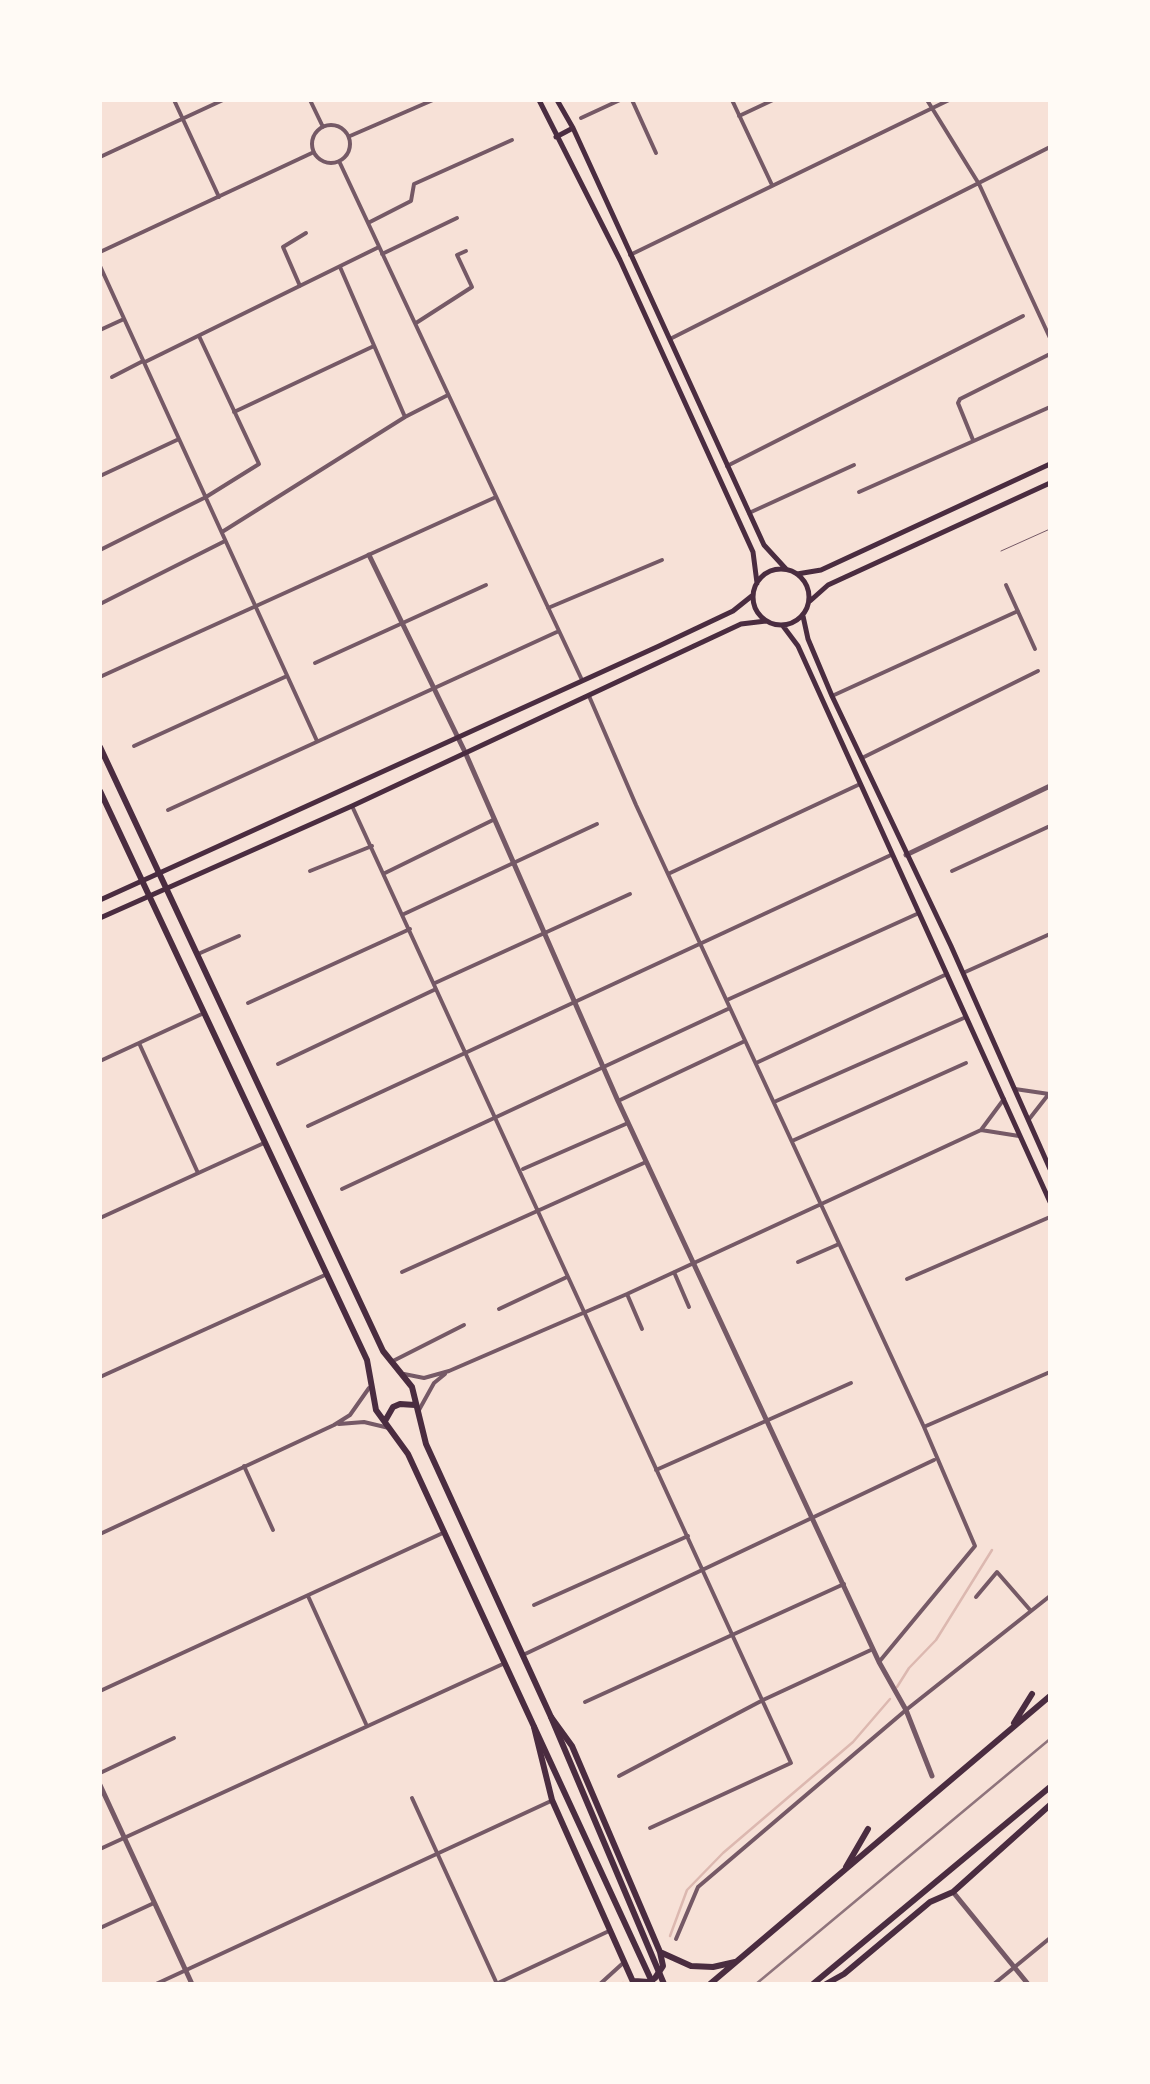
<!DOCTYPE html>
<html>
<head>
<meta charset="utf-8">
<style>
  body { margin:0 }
  #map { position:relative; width:1150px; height:2084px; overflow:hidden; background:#f7e1d7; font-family:Jost,sans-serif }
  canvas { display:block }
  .frame { position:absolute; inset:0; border:102px solid #fffaf5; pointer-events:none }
</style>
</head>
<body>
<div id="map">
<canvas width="1150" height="2084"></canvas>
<div class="frame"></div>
</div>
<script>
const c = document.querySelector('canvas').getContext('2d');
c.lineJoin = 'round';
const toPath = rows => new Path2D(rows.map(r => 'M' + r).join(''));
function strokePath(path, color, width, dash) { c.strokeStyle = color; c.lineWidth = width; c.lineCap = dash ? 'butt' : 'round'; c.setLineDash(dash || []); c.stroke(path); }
strokePath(toPath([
  [897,1687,909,1668,936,1640,992,1550],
  [670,1936,687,1890,723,1853,853,1742,890,1699],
  [622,1984,623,1983]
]), '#dcb8b0', 2.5);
strokePath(toPath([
  [1001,551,1050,529]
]), '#755966', 1);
strokePath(toPath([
  [174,100,219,197],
  [310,100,323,127],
  [632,100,656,153],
  [732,100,772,185],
  [927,100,979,184,1050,338],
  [739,116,773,100],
  [581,118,620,100],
  '312 144a19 19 0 1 1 38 0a19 19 0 1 1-38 0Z',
  [350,136,433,100],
  [100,157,223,100],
  [339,161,582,680],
  [368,223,411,201,414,184,512,140],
  [100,252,314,152],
  [382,254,457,218],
  [630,255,949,100],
  [100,266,317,741],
  [340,267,405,417],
  [300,286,283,247,306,233],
  [416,323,472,287,457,255,466,251],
  [100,330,124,319],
  [670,339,1050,147],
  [145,362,379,247],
  [112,377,143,361],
  [234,412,374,346],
  [973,440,958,403,960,399,1050,354],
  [727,466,1023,316],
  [100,476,179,439],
  [859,492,1050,407],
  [749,513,854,465],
  [222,532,405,417,448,395],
  [100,550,206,497,259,464,199,336],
  [1006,585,1035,649],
  [100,604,225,541],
  [548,608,662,560],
  [315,663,486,585],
  [102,676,496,497],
  [589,696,636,805,924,1427,975,1546,879,1662],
  [832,696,1018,611],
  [134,746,287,676],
  [862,758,1038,671],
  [352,806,791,1763,650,1828],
  [168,810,559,631],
  [310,871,372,846],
  [952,871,1050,826],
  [385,873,493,820],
  [668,874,858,785],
  [404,914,597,824],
  [198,954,239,936],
  [963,973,1050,934],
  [435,983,630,894],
  [727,1000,919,913],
  [248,1003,410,929],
  [139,1043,198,1173],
  [100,1061,204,1013],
  [756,1063,947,974],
  [278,1064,436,989],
  [1015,1089,1049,1094],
  [618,1101,745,1041],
  [774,1102,966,1017],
  [1030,1118,1048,1095],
  [308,1126,891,855],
  [981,1130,1019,1136],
  [792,1141,966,1063],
  [523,1169,628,1123],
  [342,1189,730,1008],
  [100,1218,264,1143],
  [798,1262,839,1244],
  [402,1272,646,1162],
  [674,1272,689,1307],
  [907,1279,1050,1217],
  [627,1294,642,1329],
  [499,1309,567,1277],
  [393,1361,464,1325],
  [404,1374,424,1378,449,1371,627,1294,981,1130,1004,1099],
  [100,1377,325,1275],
  [419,1410,434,1383,445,1374],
  [339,1424,364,1422,389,1428],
  [926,1426,1050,1372],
  [244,1466,273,1530],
  [656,1470,851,1383],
  [100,1534,334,1425,350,1415,369,1388],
  [308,1596,366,1724],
  [976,1597,997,1572,1031,1611],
  [534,1605,688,1536],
  [523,1655,934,1460],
  [100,1691,445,1532],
  [585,1702,844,1584],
  [100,1773,174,1738],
  [619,1776,763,1700,873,1649],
  [412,1798,497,1984],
  [100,1849,505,1663],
  [100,1928,154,1903],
  [676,1939,698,1887,906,1710,1050,1596],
  [156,1984,551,1801],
  [496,1984,609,1931],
  [600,1984,622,1964],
  [994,1984,1050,1938]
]), '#755966', 4);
strokePath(toPath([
  [369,555,465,752,618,1101,879,1662,906,1710,932,1776],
  [906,855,1050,786],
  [100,1785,192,1984],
  [953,1892,1028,1984]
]), '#755966', 5);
strokePath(toPath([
  [539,100,620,260,753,552,757,583],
  [557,100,573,128,764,545,786,569],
  [556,137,573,128],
  '753 597a28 28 0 1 1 56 0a28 28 0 1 1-56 0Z',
  [797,574,821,570,1050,464],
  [810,601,828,585,1050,483],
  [803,616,808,639,832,696,951,946,1050,1169],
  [783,626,798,646,1050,1202],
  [100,900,659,646,733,611,753,595],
  [100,918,352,806,741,624,766,621]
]), '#4a2c40', 5);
strokePath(toPath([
  [100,747,383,1351,412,1387,426,1444,551,1717,664,1984],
  [100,791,367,1360,376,1410,408,1454,653,1984],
  [385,1421,393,1407,400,1404,415,1405]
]), '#4a2c40', 6);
strokePath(toPath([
  [551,1717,572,1746,660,1952,691,1966,713,1967,735,1962],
  [1014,1723,1032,1694],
  [534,1727,552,1800,634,1984],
  [846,1867,868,1829],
  [634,1981,649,1982,655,1978,663,1966,660,1952],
  [710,1984,1050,1696],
  [813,1984,1050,1787],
  [826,1984,844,1974,930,1902,953,1892,1050,1805]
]), '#4a2c40', 6);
strokePath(toPath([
  [756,1984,1050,1739]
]), '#8f747c', 2.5);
</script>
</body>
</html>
